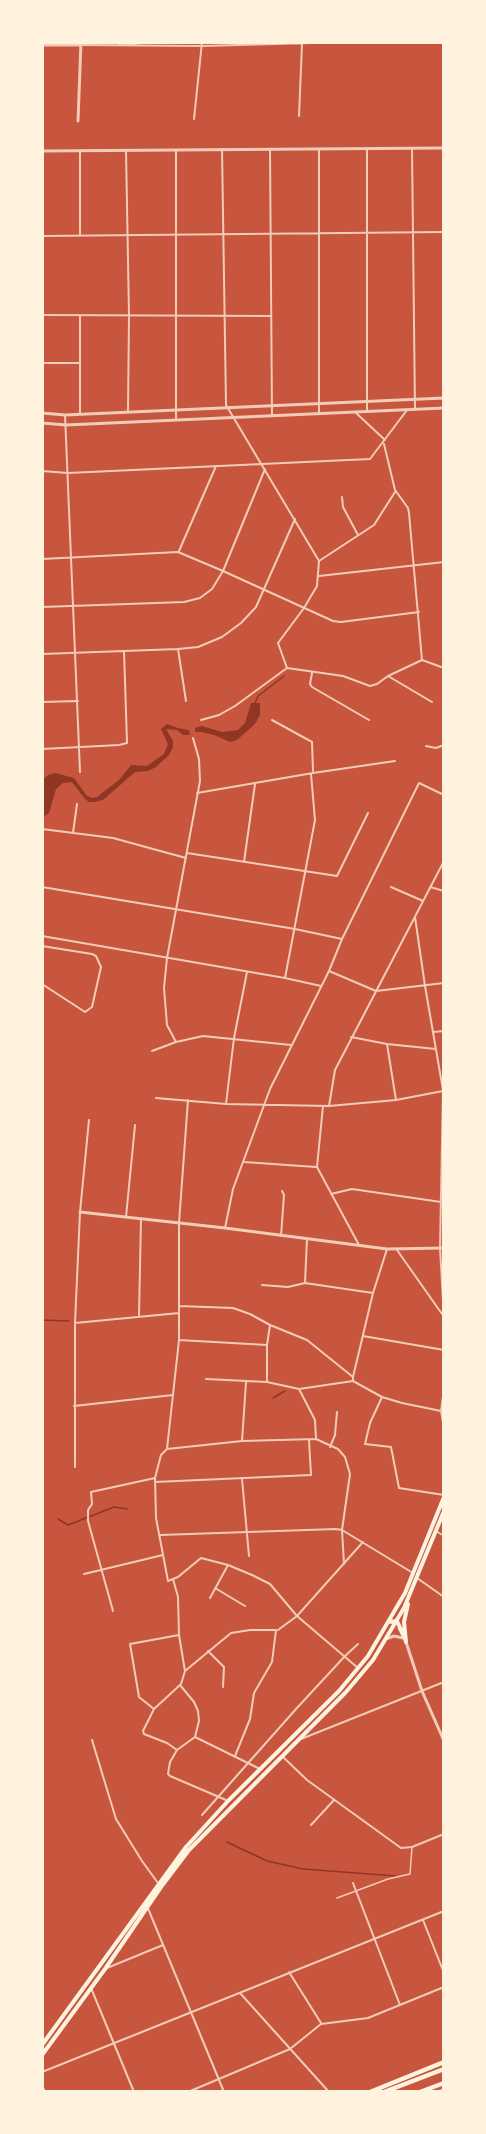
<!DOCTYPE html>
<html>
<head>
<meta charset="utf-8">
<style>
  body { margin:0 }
  #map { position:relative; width:486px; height:2134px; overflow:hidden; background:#c8553d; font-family:"Alegreya Sans",sans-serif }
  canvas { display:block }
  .frame { position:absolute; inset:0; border:44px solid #fff3e0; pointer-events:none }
</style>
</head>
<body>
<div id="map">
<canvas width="486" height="2134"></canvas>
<div class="frame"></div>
</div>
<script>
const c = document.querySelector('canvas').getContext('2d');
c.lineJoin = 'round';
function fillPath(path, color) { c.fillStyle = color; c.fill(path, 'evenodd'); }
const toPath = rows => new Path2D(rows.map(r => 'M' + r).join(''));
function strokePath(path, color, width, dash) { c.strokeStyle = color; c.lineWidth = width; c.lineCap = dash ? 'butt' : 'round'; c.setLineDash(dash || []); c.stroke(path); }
fillPath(toPath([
  [251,703,260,703,260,715,255,724,237,740,230,742,214,735,201,732,195,732,195,728,202,726,222,732,238,730,245,723],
  [167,724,178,728,189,730,190,735,183,735,177,730,166,729,173,741,173,747,169,755,156,767,148,771,135,772,103,800,95,802,89,802,85,799,72,782,63,783,56,789,49,813,42,818,42,780,48,775,55,773,74,778,87,796,92,798,97,797,120,779,131,765,147,766,164,754,168,744,161,729]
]), '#8f3625');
strokePath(toPath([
  [255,703,258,696,284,676],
  [42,1320,69,1321],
  [273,1398,285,1391],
  [58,1519,68,1525,114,1507,127,1509],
  [227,1842,267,1861,303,1869,396,1876]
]), '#8f3625', 1.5);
strokePath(toPath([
  [337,1898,388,1879,410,1874,412,1847]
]), '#f1ccb7', 1.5);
strokePath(toPath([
  [119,44,167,42],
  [81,45,202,46,347,42],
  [299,116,302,44],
  [194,119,202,42],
  [367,148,367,412],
  [412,148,415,410],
  [222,149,226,405,319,561,317,586,304,608,278,643,287,668],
  [270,149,272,416],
  [126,150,129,315,128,411],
  [176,150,176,420],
  [80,235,80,151],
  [42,236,444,232],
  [42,315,271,316],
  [80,315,80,414],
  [42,363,80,363],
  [355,412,385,440],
  [319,414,319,150],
  [65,415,80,772],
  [384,444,395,490,408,508,409,513,422,660],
  [42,471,68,473,370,459,407,410],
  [342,497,343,507,358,535],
  [179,551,216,466],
  [42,559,178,552,223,571,333,621,341,622,419,612],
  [319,561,374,525,395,492],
  [319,576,444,562],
  [42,607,184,602,200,598,212,589,223,571,265,469],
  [178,649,186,701],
  [42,654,178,649,198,647,222,637,241,623,256,607,295,519],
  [287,668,343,676,370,686,377,684,388,676,422,660,444,668],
  [312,673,310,684,312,687,369,720],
  [388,676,432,702],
  [42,702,78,701],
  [201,720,219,715,235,706,287,668],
  [272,720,312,742,313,771],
  [426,746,436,748,444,745],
  [42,749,119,745,127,743,124,651],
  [197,793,313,773,395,761],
  [42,829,113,838,186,858],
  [73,833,77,804],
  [187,853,337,876,368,813],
  [244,862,255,784],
  [42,887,295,929,342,939],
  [391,887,423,901],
  [430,887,444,891],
  [415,917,425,986,443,1090,440,1248,444,1318],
  [42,936,285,978,321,986],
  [42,946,92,954,96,956,101,967,92,1007,85,1012,42,984],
  [329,971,376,991,444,983],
  [285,978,315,820,311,774],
  [433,1032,444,1031],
  [351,1037,387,1044,436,1049],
  [176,1042,167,1025,164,988,167,958,200,781,199,759,193,738],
  [387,1044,396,1100],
  [152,1051,176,1042,203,1036,291,1045],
  [156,1098,226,1104,329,1106,396,1100,443,1091],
  [188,1100,179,1223,179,1340,167,1449,161,1455,155,1478,156,1518,168,1581,178,1577,201,1558,228,1565,252,1575,270,1584,297,1616,358,1668],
  [226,1104,234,1038,247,972],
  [323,1106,317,1167,359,1245],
  [329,1106,335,1070,444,861],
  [244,1162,316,1167],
  [331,1194,352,1189,441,1202],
  [126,1217,135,1125],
  [225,1228,233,1189,270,1089,329,971,342,939,419,783,444,795],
  [281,1236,284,1195,282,1191],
  [397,1250,442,1314],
  [305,1283,307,1239],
  [262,1285,288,1287,305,1283,373,1293],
  [179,1306,233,1308,250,1314,270,1325,307,1340,353,1377,353,1381,382,1397,402,1403,441,1411],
  [139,1315,141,1219],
  [75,1323,179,1313],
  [363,1336,444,1350],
  [179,1340,267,1345],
  [353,1377,373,1293,387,1249],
  [206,1379,267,1382,299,1389,353,1381],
  [267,1382,267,1345,270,1325],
  [299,1389,315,1420,316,1439],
  [444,1389,441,1411,444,1428],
  [382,1397,370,1423,365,1444,391,1447,399,1488,444,1495],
  [74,1406,173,1395],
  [242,1441,246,1382],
  [330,1447,335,1435,337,1412],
  [167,1449,242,1441,316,1439,338,1449,345,1457,350,1474,342,1530,344,1564],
  [75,1467,75,1323,80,1212,89,1120],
  [242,1479,249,1556],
  [155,1482,311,1475,309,1440],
  [436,1531,444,1536],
  [160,1535,336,1529,342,1530,413,1573],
  [84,1574,163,1555],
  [417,1578,444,1597],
  [173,1579,178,1597,179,1635,185,1671,181,1684,154,1709,143,1731,144,1734,167,1743,177,1750],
  [215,1588,245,1606],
  [210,1598,228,1565],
  [113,1611,88,1521,88,1510,92,1504,91,1492,155,1478],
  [278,1630,297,1616,363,1542],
  [208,1651,224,1667,223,1687],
  [185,1671,231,1633,250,1630,275,1630],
  [180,1685,194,1702,198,1711,199,1721,195,1737,177,1750,170,1762,168,1774,170,1776,226,1800],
  [154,1709,139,1697,130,1644,179,1635],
  [195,1737,260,1769],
  [301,1739,444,1682],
  [92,1740,116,1819,142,1861,158,1883],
  [235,1756,250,1719,254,1693,272,1662,276,1630],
  [282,1756,307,1780,401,1848,412,1847,444,1834],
  [202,1815,296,1709,345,1656,358,1644],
  [311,1825,334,1800],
  [353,1883,400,2005],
  [147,1906,224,2092],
  [423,1920,444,1973],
  [107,1968,163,1945],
  [289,1972,321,2023],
  [91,1988,134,2092],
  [240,1993,329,2092],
  [42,2072,444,1911],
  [42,2085,45,2092],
  [188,2092,290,2049,321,2024,368,2018,444,1987],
  [437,2092,444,2089]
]), '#f1ccb7', 2);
strokePath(toPath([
  [42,45,81,45],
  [78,121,81,42],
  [42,151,444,148],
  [42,413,65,415,444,398],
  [42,423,66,425,444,408],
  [80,1212,225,1228,387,1249,444,1248],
  [399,1628,406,1642,422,1691,444,1741],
  [386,1639,394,1636,403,1638]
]), '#f1ccb7', 3);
strokePath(toPath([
  [388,1622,397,1621,405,1638],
  [406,1642,404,1622,408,1604],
  [42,2045,186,1847,228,1801,339,1691,368,1656,405,1593,444,1497],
  [42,2055,105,1969,161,1887,189,1850,346,1692,373,1660,404,1608,444,1511]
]), '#fff3e0', 4);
strokePath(toPath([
  [370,2092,444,2062],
  [384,2092,444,2069],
  [420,2092,444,2083]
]), '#fff3e0', 4.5);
</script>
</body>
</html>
